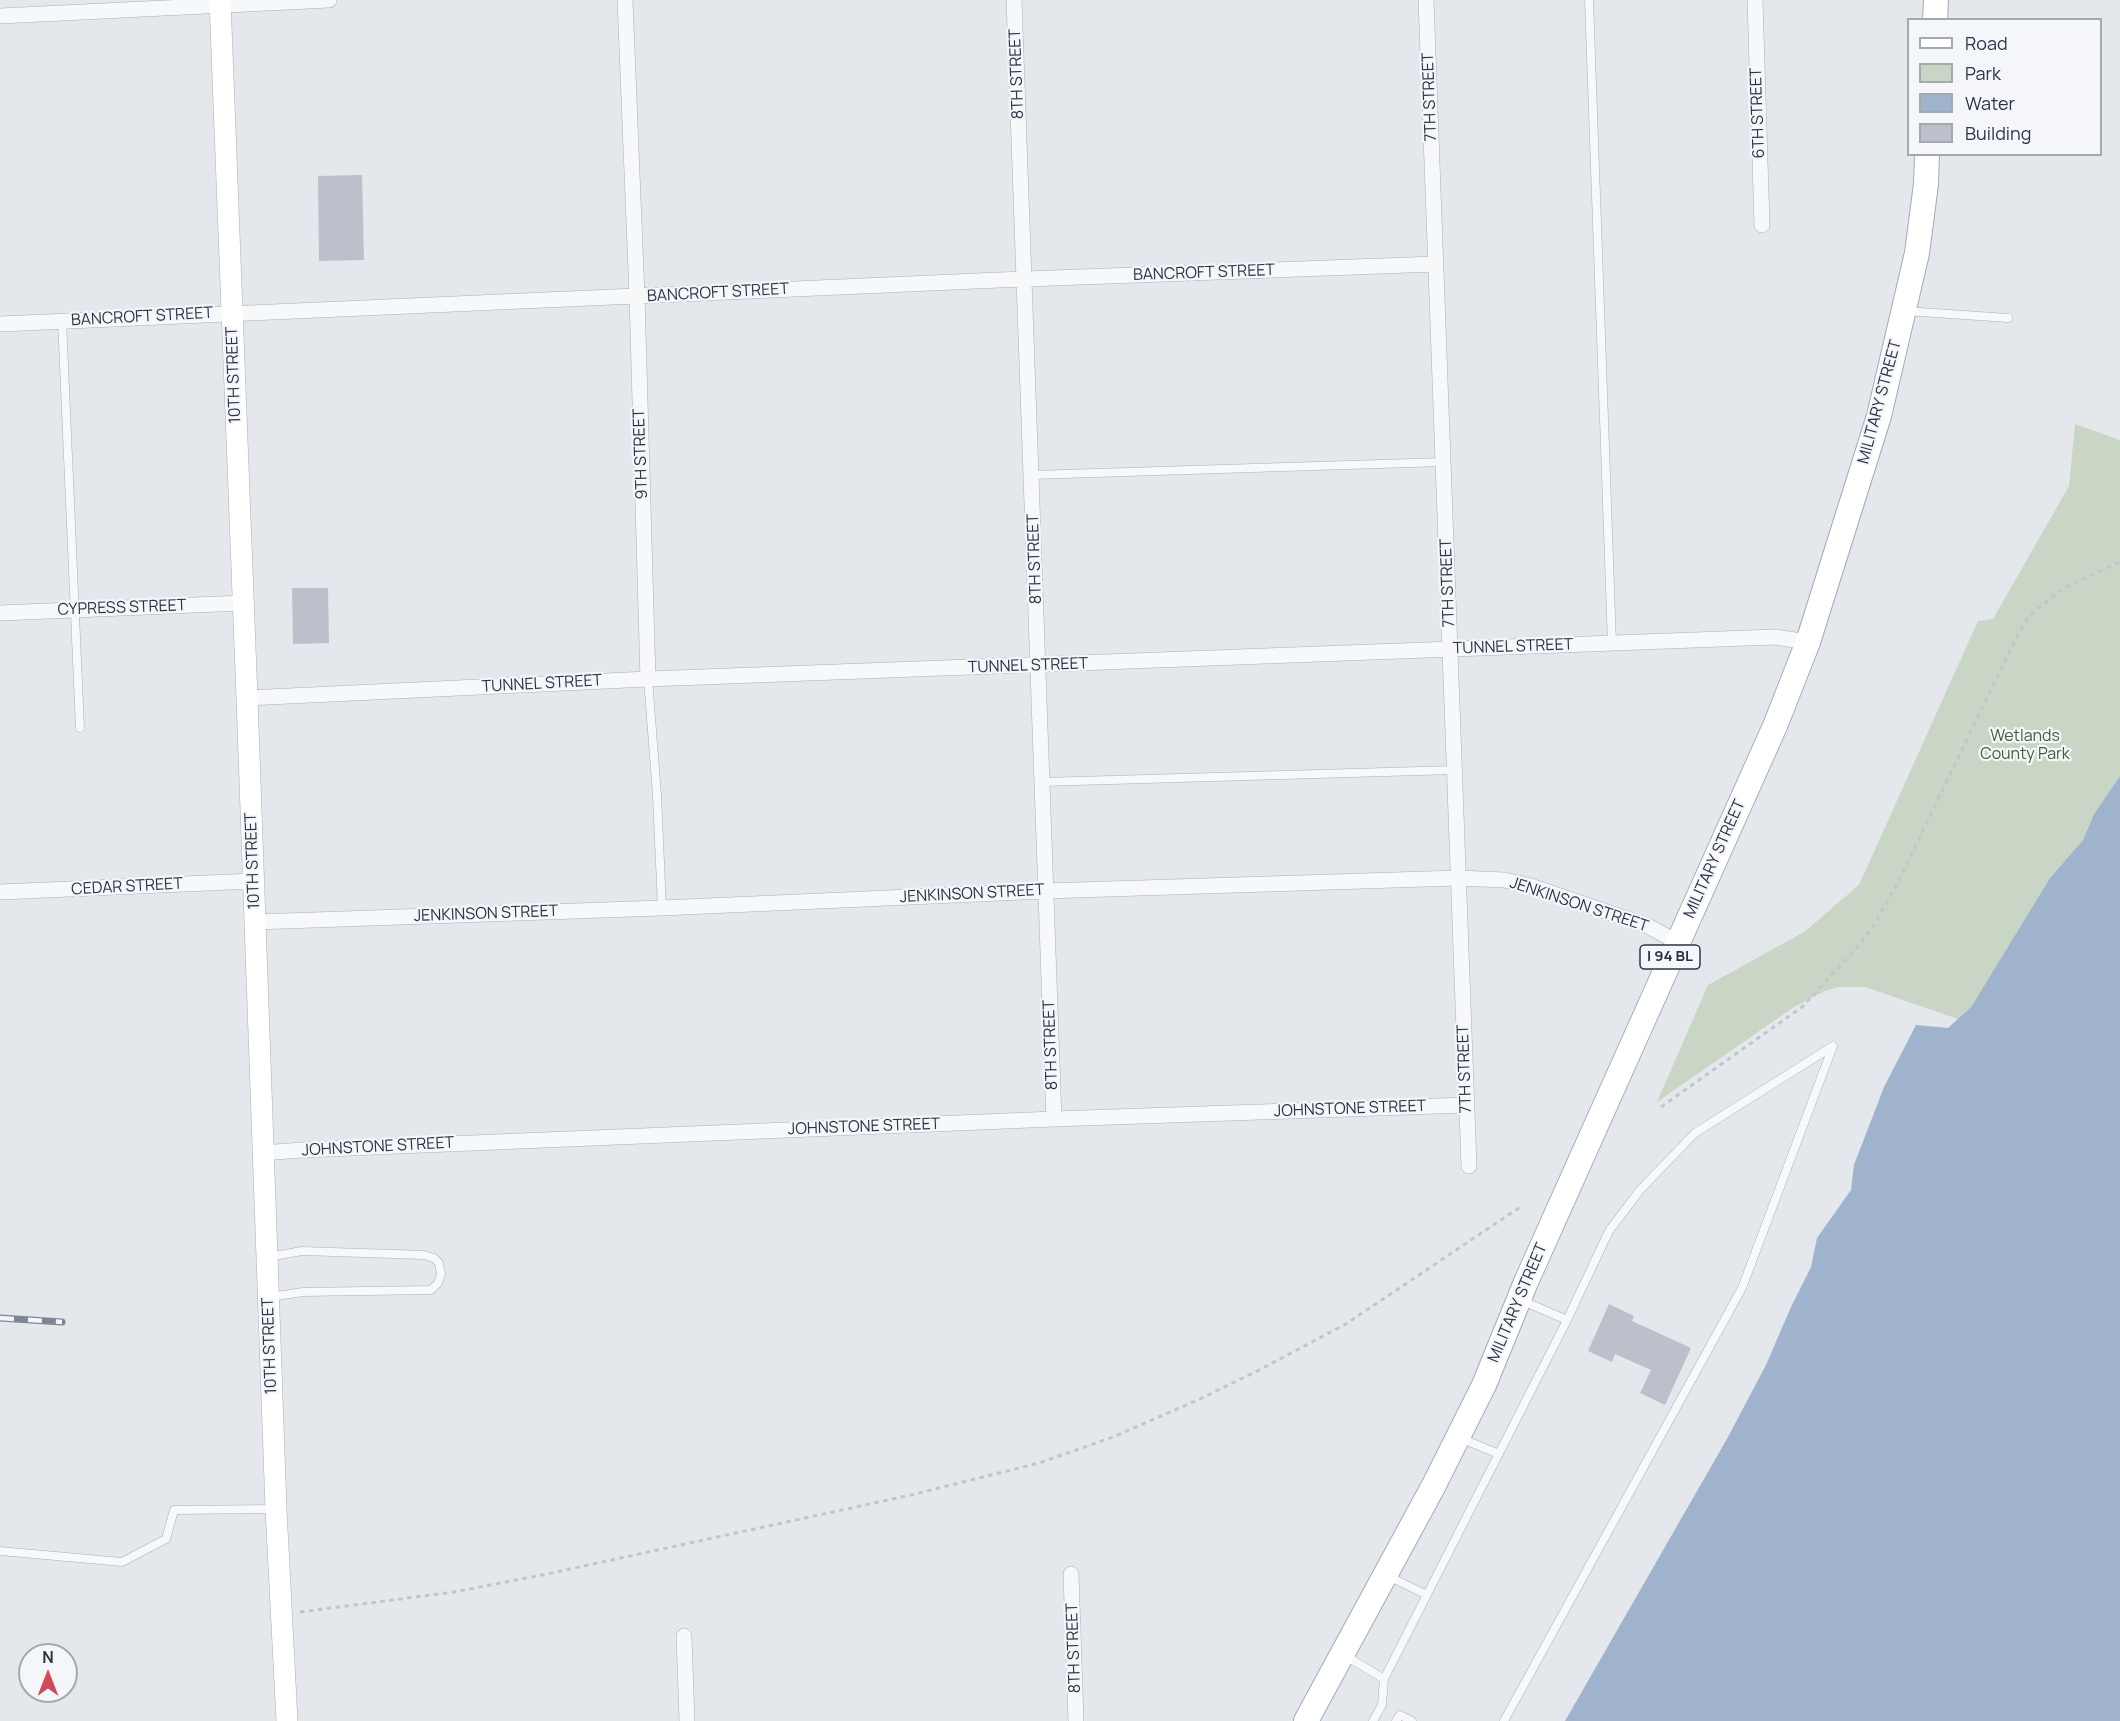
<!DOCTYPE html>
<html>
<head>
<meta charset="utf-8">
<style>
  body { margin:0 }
  #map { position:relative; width:2120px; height:1721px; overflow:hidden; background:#e4e7ec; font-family:Manrope,sans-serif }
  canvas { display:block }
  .legend { position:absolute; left:1907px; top:18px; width:195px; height:138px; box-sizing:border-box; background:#f4f6f9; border:2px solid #a4a8b1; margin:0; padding:8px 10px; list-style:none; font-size:18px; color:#2b3445 }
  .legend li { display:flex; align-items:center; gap:12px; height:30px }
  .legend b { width:30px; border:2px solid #a4a8b1 }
  .north { position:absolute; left:18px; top:1643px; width:60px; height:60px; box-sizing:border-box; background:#f4f6f9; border:2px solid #a4a8b1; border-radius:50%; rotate:0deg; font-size:16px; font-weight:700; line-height:24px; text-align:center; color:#2b3445 }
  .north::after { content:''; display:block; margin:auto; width:21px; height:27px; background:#d1495b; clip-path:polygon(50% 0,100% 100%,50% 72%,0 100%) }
</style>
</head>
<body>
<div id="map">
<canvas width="2120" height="1721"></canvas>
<ul class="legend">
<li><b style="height:8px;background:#fff"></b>Road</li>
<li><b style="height:16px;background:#c9d6c5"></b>Park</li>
<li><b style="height:16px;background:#9fb4cc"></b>Water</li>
<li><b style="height:16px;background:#bbc0ca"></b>Building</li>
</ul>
<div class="north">N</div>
</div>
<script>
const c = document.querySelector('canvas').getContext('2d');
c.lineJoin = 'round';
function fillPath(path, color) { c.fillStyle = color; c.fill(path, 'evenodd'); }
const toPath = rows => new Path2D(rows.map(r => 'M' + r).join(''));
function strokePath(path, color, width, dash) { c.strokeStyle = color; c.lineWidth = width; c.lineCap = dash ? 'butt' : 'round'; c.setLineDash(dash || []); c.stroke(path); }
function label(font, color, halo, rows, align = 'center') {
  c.font = font + ' Manrope,sans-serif'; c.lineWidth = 4.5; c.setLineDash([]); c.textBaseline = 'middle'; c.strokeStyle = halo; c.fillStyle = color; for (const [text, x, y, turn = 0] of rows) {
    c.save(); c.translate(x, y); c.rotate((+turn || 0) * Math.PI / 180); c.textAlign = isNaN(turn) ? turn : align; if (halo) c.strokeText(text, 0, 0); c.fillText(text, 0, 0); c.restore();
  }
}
fillPath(toPath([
  [2075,424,2120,440,2120,776,2094,814,2083,840,2050,878,1971,1007,1958,1019,1865,987,1838,987,1825,991,1794,1007,1657,1102,1708,985,1804,932,1859,885,1978,621,1993,619,2069,486]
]), '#c9d6c5');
fillPath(toPath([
  [2120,776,2120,1721,1565,1721,1728,1437,1766,1365,1791,1307,1811,1267,1817,1238,1851,1190,1854,1165,1884,1087,1916,1025,1948,1028,1971,1007,2050,878,2083,840,2094,814]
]), '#9fb4cc');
fillPath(toPath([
  [362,175,364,260,319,261,318,176],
  [292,588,328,588,329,643,293,644],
  [1609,1304,1634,1316,1632,1321,1691,1348,1665,1405,1640,1393,1651,1370,1615,1354,1612,1362,1588,1351]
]), '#bbc0ca');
const lane = toPath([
  [1589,0,1612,643],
  [1905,311,2008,318],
  [62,321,80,728],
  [1032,475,1443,462],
  [648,679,657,795,662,908],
  [1042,782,1455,770],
  [268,1257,302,1251,424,1255,434,1258,439,1263,441,1274,438,1283,431,1290,303,1292,270,1297],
  [1523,1301,1567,1320],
  [1460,1438,1499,1454],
  [0,1551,122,1562,166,1539,174,1510,274,1509],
  [1388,1576,1427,1595],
  [1346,1656,1384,1679,1567,1320,1609,1231,1640,1190,1695,1133,1833,1046,1742,1288,1504,1721],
  [1373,1721,1382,1705,1384,1679],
  [1396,1721,1400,1715,1412,1721]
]);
const street = toPath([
  [625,0,637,296,648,679],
  [1014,0,1054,1119],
  [1426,0,1469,1166],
  [1755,0,1762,225],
  [0,16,329,0],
  [0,324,999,280,1436,264],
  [0,613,243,603],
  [247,698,648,679,1775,637,1808,642],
  [0,892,253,881],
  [255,922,662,908,1045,891,1458,878,1504,880,1531,886,1648,926,1677,942],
  [262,1153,302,1150,1054,1119,1466,1105],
  [1071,1574,1076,1721],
  [684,1636,687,1721]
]);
const secondary = toPath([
  [220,0,247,698,276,1509,287,1721]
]);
const primary = toPath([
  [1935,20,1936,0],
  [1306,1721,1434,1485,1484,1385,1526,1282,1775,726,1808,642,1879,416,1917,253,1926,184,1927,154]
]);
strokePath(lane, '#a9aeb7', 9);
strokePath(street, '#a9aeb7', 16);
strokePath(secondary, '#a9aeb7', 22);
strokePath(primary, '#a3abb8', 26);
strokePath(toPath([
  [1661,1107,1802,1007,1854,951,1872,928,1897,884,2020,630,2030,615,2064,588,2120,562],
  [300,1612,454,1592,547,1574,911,1495,1039,1463,1113,1437,1200,1399,1261,1369,1344,1325,1522,1206]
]), '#c2c5cb', 3, [4.5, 4.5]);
strokePath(lane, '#f7f8fa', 8);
strokePath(street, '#f7f8fa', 15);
strokePath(secondary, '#fff', 21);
strokePath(primary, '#fff', 24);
const rail = toPath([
  [0,1318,62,1322]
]);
strokePath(rail, '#7d8696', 7);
strokePath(rail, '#f4f6f9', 4.5, [14]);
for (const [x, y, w] of [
  [1670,957,60]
]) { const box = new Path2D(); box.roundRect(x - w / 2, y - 12, w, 24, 4.5); c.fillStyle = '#f4f6f9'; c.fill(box); strokePath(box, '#2b3445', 1.5); }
label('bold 15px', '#2b3445', null, [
  ["I 94 BL",1670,957]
]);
label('16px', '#2b3445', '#f4f6f9', [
  ["8TH STREET",1017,74,-92],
  ["7TH STREET",1430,97,-92],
  ["6TH STREET",1758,113,-92],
  ["BANCROFT STREET",1204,273,-2],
  ["BANCROFT STREET",718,293,-3],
  ["BANCROFT STREET",142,317,-3],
  ["10TH STREET",234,375,-92],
  ["MILITARY STREET",1880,402,-75],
  ["9TH STREET",641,454,-92],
  ["8TH STREET",1035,559,-92],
  ["7TH STREET",1448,583,-92],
  ["CYPRESS STREET",122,608,-2],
  ["TUNNEL STREET",1513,647,-2],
  ["TUNNEL STREET",1028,666,-2],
  ["TUNNEL STREET",542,684,-3],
  ["MILITARY STREET",1715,859,-66],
  ["10TH STREET",253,861,-92],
  ["CEDAR STREET",127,887,-3],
  ["JENKINSON STREET",972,894,-3],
  ["JENKINSON STREET",1579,905,18],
  ["JENKINSON STREET",486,914,-2],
  ["8TH STREET",1051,1045,-92],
  ["7TH STREET",1465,1069,-92],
  ["JOHNSTONE STREET",1350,1109,-2],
  ["JOHNSTONE STREET",864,1127,-2],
  ["JOHNSTONE STREET",378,1147,-3],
  ["MILITARY STREET",1518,1303,-67],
  ["10TH STREET",270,1346,-92],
  ["8TH STREET",1074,1648,-92]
]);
label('16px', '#3f6138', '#f4f6f9', [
  ["Wetlands",2025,737],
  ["County Park",2025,755]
]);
</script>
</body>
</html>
